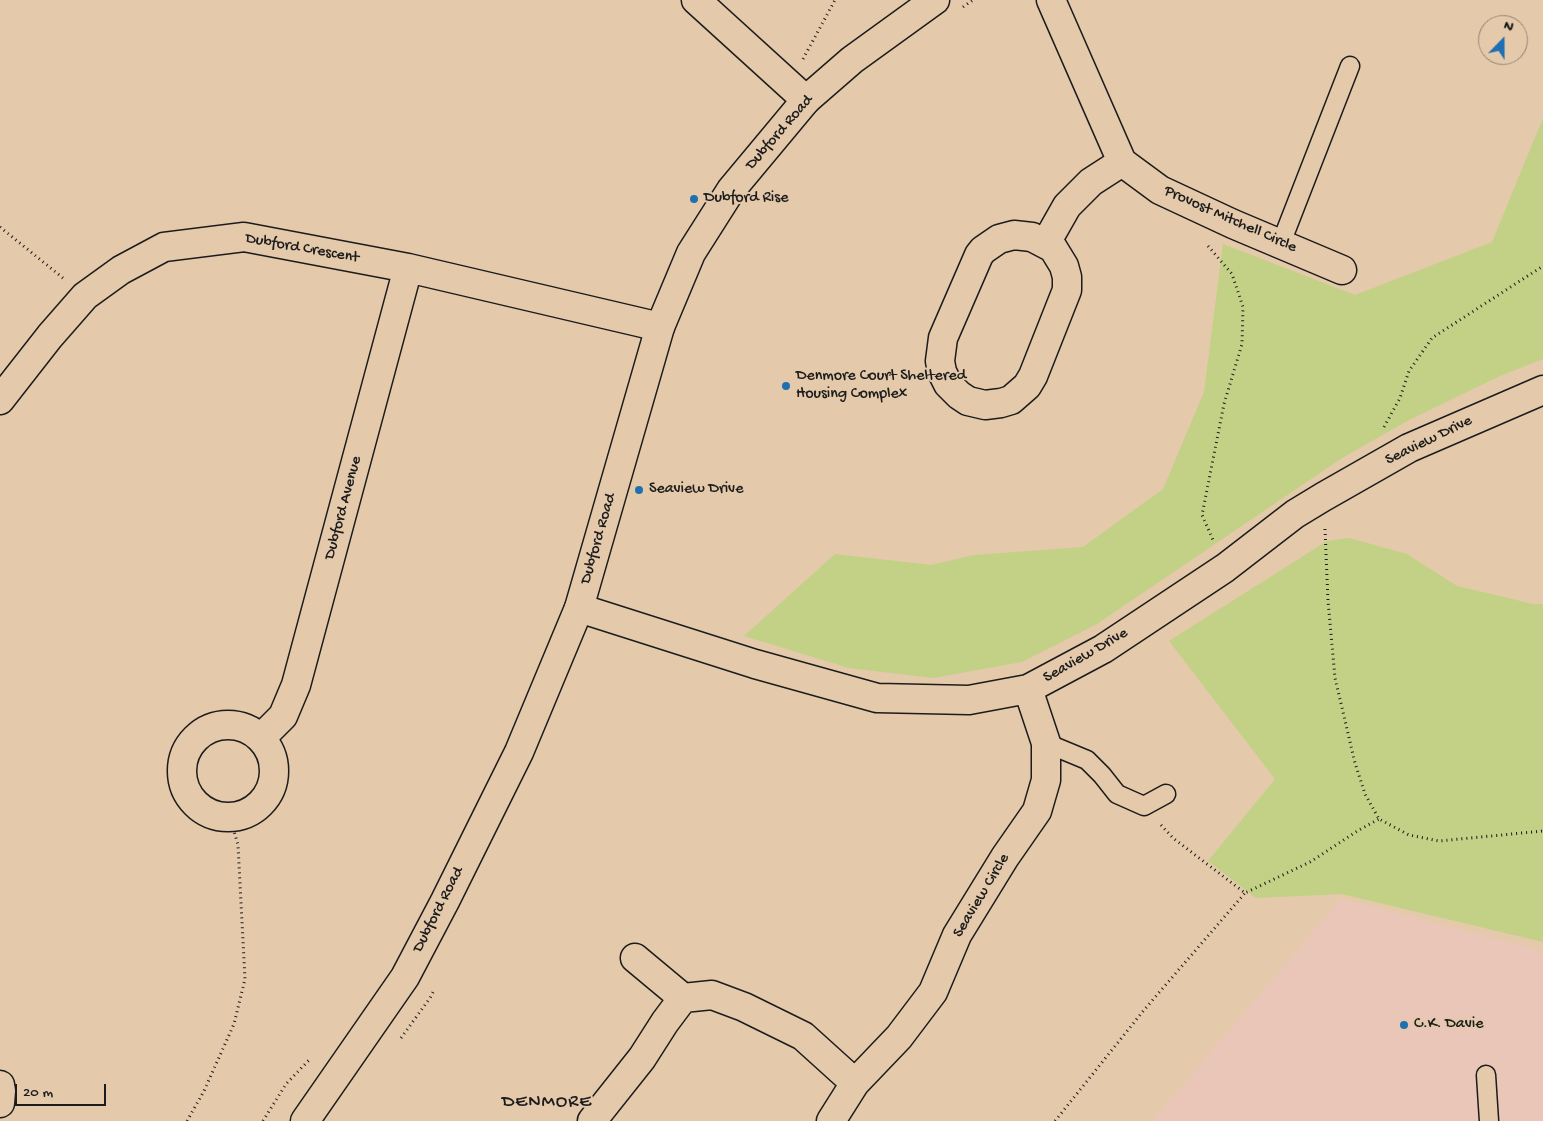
<!DOCTYPE html>
<html>
<head>
<meta charset="utf-8">
<style>
  body { margin:0 }
  #map { position:relative; width:1543px; height:1121px; overflow:hidden; background:#e4c9ab; font-family:"Gochi Hand",sans-serif }
  canvas { display:block }
  .north { position:absolute; left:1478px; top:15px; width:50px; height:50px; box-sizing:border-box; background:#e4c9ab; border:1px solid #948472; border-radius:50%; rotate:22deg; font-size:14px; font-weight:700; line-height:20px; text-align:center; color:#1c1c1c }
  .north::after { content:''; display:block; margin:auto; width:18px; height:22px; background:#1f6fb2; clip-path:polygon(50% 0,100% 100%,50% 72%,0 100%) }
  .scale { position:absolute; left:15px; top:1084px; width:91px; height:22px; box-sizing:border-box; border:2px solid #1c1c1c; border-top:0; padding-left:6px; font-size:15px; line-height:18px; white-space:nowrap; color:#1c1c1c; -webkit-text-stroke:4px #e4c9ab; paint-order:stroke }
</style>
</head>
<body>
<div id="map">
<canvas width="1543" height="1121"></canvas>
<div class="north">N</div>
<div class="scale">20 m</div>
</div>
<script>
const c = document.querySelector('canvas').getContext('2d');
c.lineJoin = 'round';
function fillPath(path, color) { c.fillStyle = color; c.fill(path, 'evenodd'); }
const toPath = rows => new Path2D(rows.map(r => 'M' + r).join(''));
function strokePath(path, color, width, dash) { c.strokeStyle = color; c.lineWidth = width; c.lineCap = dash ? 'butt' : 'round'; c.setLineDash(dash || []); c.stroke(path); }
function label(font, color, halo, rows, align = 'center') {
  c.font = font + ' "Gochi Hand",sans-serif'; c.lineWidth = 4; c.setLineDash([]); c.textBaseline = 'middle'; c.strokeStyle = halo; c.fillStyle = color; for (const [text, x, y, turn = 0] of rows) {
    c.save(); c.translate(x, y); c.rotate((+turn || 0) * Math.PI / 180); c.textAlign = isNaN(turn) ? turn : align; if (halo) c.strokeText(text, 0, 0); c.fillText(text, 0, 0); c.restore();
  }
}
fillPath(toPath([
  [1341,899,1543,951,1543,1121,1152,1121]
]), '#eac6b8');
fillPath(toPath([
  [1543,118,1543,359,1500,376,1409,420,1342,458,1097,624,1022,662,933,678,849,668,744,636,835,554,931,565,974,555,1083,547,1163,489,1204,392,1223,244,1355,295,1492,242],
  [1349,538,1407,554,1457,586,1533,604,1543,604,1543,942,1342,894,1256,898,1208,861,1275,779,1169,641,1327,541]
]), '#c2d185');
const service = toPath([
  [1281,243,1350,66],
  [1046,743,1087,760,1102,775,1117,794,1144,806,1166,794],
  [1486,1075,1489,1121]
]);
const minor = toPath([
  [696,0,806,100],
  [1051,0,1122,162,1160,190,1233,224,1342,270],
  [1014,235,1032,237,1053,248,1064,266,1067,277,1067,290,1033,376,1027,386,1011,400,1001,403,985,405,968,401,959,395,948,384,942,372,940,361,943,338,979,255,983,250,999,239,1014,235],
  [1046,243,1067,206,1091,182,1122,162],
  [0,400,50,336,85,296,121,270,164,247,244,237,408,268,660,327],
  [579,608,755,664,877,698,969,700,1028,689,1103,649,1225,568,1295,514,1323,497,1409,448,1543,390],
  '182 771a46 46 0 1 1 92 0a46 46 0 1 1-92 0Z',
  [261,738,283,716,296,685,408,268],
  [635,958,683,998,712,995,744,1007,803,1036,855,1083],
  [0,1085,1,1091,0,1103],
  [592,1121,642,1058,665,1022,683,998],
  [831,1121,855,1083,899,1037,933,992,957,935,1005,857,1037,811,1046,780,1046,743,1028,689]
]);
const tertiary = toPath([
  [305,1121,405,977,445,901,519,752,579,608,660,327,691,253,731,190,806,100,852,60,935,0]
]);
strokePath(service, '#1c1c1c', 21);
strokePath(minor, '#1c1c1c', 31);
strokePath(tertiary, '#1c1c1c', 31);
strokePath(toPath([
  [963,7,973,0],
  [803,59,835,0],
  [0,227,63,278],
  [1208,246,1232,274,1243,307,1242,344,1224,404,1202,515,1213,540],
  [1384,427,1400,398,1409,371,1432,338,1543,266],
  [1325,529,1328,601,1335,678,1355,763,1365,794,1379,819,1409,835,1439,841,1543,831],
  [1161,825,1173,838,1245,893,1310,862,1359,830,1379,819],
  [401,1038,430,998,433,992],
  [187,1121,204,1091,234,1024,245,979,238,845,230,817],
  [263,1121,286,1084,311,1058],
  [1055,1121,1144,1010,1245,893]
]), '#1c1c1c', 3, [1, 4]);
strokePath(service, '#e4c9ab', 18);
strokePath(minor, '#e4c9ab', 28);
strokePath(tertiary, '#e4c9ab', 28);
for (const [x, y, r, color] of [
  [694,199,5,"#1f6fb2"],
  [786,386,5,"#1f6fb2"],
  [639,490,5,"#1f6fb2"],
  [1404,1025,5,"#1f6fb2"]
]) { const dot = new Path2D(); dot.arc(x, y, r, 0, 2 * Math.PI); c.fillStyle = color; c.fill(dot); strokePath(dot, '#e4c9ab', 2); }
label('16px', '#1c1c1c', '#e4c9ab', [
  ["Dubford Road",780,133,-49],
  ["Provost Mitchell Circle",1230,220,24],
  ["Dubford Crescent",302,249,10],
  ["Seaview Drive",1429,441,-26],
  ["Dubford Avenue",344,508,-75],
  ["Dubford Road",599,539,-74],
  ["Seaview Drive",1086,656,-30],
  ["Seaview Circle",982,896,-59],
  ["Dubford Road",439,910,-63]
]);
label('16px', '#1c1c1c', '#e4c9ab', [
  ["Dubford Rise",704,199],
  ["Denmore Court Sheltered",796,377],
  ["Housing Complex",796,395],
  ["Seaview Drive",649,490],
  ["C.K. Davie",1414,1025]
], 'left');
c.letterSpacing = '1px';
label('19px', '#1c1c1c', '#e4c9ab', [
  ["DENMORE",547,1103]
]);
c.letterSpacing = '0px';
</script>
</body>
</html>
